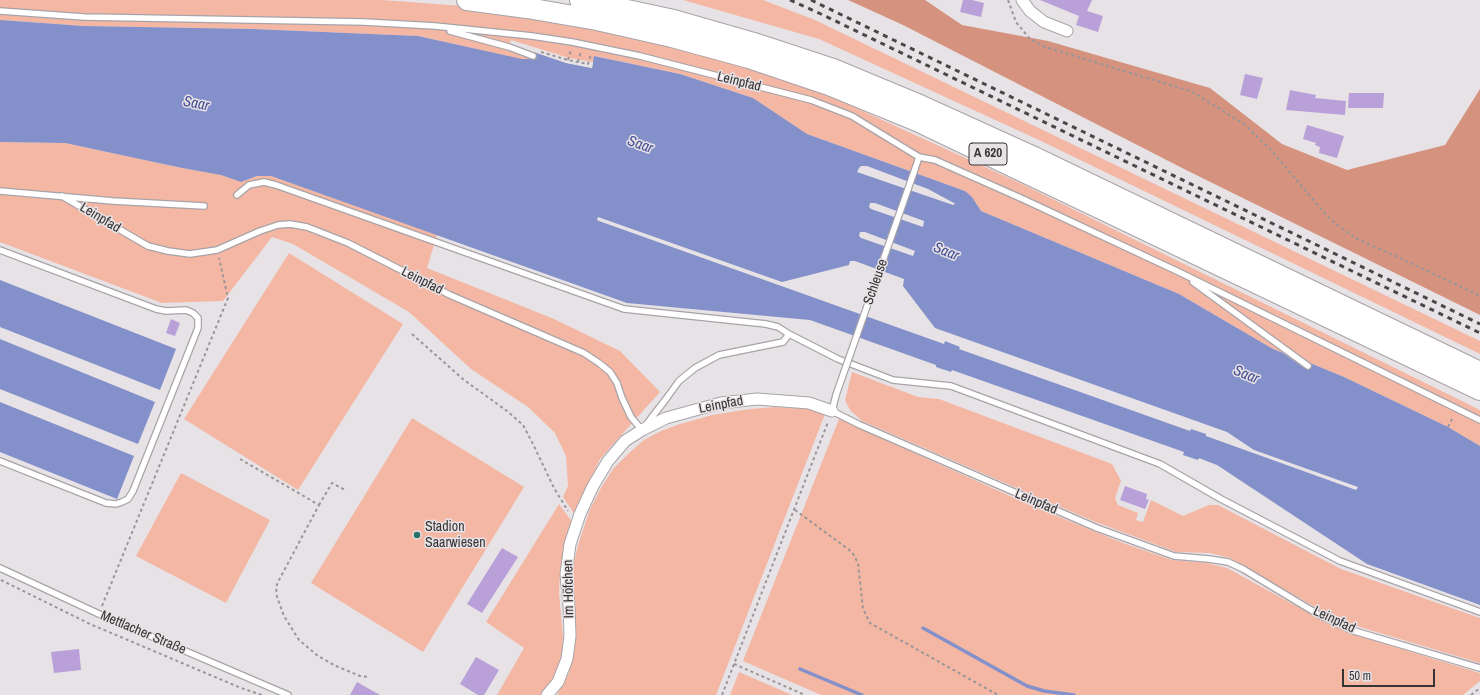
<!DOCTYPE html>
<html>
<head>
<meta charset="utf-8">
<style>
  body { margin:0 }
  #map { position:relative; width:1480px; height:695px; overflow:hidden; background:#e7e2e6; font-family:"Archivo Narrow",sans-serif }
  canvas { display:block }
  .scale { position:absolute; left:1342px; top:669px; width:93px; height:18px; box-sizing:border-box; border:2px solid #363435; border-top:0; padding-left:5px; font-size:12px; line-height:14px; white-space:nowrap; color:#363435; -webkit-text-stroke:3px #e7e2e6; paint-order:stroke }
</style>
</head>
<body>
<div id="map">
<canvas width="1480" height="695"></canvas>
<div class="scale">50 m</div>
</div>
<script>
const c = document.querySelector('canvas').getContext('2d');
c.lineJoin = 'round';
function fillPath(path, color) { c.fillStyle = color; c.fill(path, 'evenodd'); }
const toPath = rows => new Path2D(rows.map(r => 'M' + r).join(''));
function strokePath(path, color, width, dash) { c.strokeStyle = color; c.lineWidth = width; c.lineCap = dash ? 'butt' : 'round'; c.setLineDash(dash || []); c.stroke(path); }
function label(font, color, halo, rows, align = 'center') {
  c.font = font + ' "Archivo Narrow",sans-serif'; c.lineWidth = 3; c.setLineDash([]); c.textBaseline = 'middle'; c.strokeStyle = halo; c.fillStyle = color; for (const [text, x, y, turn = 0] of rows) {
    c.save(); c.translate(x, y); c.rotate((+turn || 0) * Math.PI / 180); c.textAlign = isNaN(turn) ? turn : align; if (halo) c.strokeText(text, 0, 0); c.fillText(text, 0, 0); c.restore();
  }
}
fillPath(toPath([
  [0,0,382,0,517,10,656,39,808,86,1020,183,1480,410,1480,446,1448,427,1344,377,1310,363,1307,369,1283,353,1273,349,1179,294,981,211,972,197,965,191,807,134,753,98,680,74,595,56,593,62,569,58,511,40,508,51,532,59,521,59,418,36,253,29,84,26,0,20],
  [683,0,763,0,815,20,1480,341,1480,354,1041,141,819,39],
  [0,142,65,143,182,168,221,175,241,182,257,176,271,176,437,235,427,268,554,319,620,351,660,392,600,459,575,515,563,497,568,486,566,456,555,433,528,407,471,369,409,312,293,244,272,237,223,301,162,303,0,242],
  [289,253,403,324,298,490,184,419],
  [852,372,918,397,939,399,1112,464,1121,481,1115,498,1118,505,1138,513,1136,520,1143,522,1151,500,1183,516,1209,505,1218,505,1341,569,1480,618,1480,663,1353,625,1322,611,1230,558,1210,553,1176,552,1093,521,862,421,850,410,845,400],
  [775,407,808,409,825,414,716,695,557,695,569,673,572,660,574,599,573,567,578,545,590,509,601,488,613,469,628,454,644,440,661,431,677,425,712,415,750,409],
  [412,418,524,487,423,652,311,583],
  [839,419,1030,505,1123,543,1172,560,1207,563,1227,568,1320,619,1349,633,1480,673,1480,681,1463,695,821,695,743,661],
  [181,473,270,520,226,603,136,556],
  [559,504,573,523,564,551,560,573,559,593,563,637,562,657,553,678,541,695,497,695,524,648,486,622],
  [739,672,792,695,730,695]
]), '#f4b7a4');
fillPath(toPath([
  [848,0,925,0,962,25,1048,41,1210,88,1282,144,1347,170,1445,145,1480,89,1480,315,1186,170,903,25]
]), '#d5937f');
fillPath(toPath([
  [0,20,84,26,253,29,418,36,522,59,532,59,534,52,566,63,592,68,594,56,680,74,753,98,807,134,965,191,972,197,981,211,1179,294,1273,349,1283,353,1306,369,1310,363,1344,377,1448,427,1480,446,1480,605,1367,564,1217,465,1199,458,1198,460,1183,455,1184,452,952,370,951,372,936,367,936,365,810,320,627,303,271,176,257,176,241,182,221,175,182,168,65,143,0,142],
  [861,166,867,166,928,189,954,203,955,204,953,205,857,172,859,168],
  [870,203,875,203,924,221,923,227,871,209,869,207],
  [598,217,782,282,849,265,850,261,855,261,904,279,903,286,935,328,1227,432,1254,450,1358,487,1356,490,1206,436,1206,434,1191,429,1190,431,959,349,960,347,945,341,944,344,599,221,597,220],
  [860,232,865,232,915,251,913,256,861,238,859,236],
  [0,280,176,349,160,390,0,327],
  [0,339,155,402,138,444,0,389],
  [0,402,134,456,117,499,0,452]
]), '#8390c9');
fillPath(toPath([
  [535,50,567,61,590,66,591,62,593,62,592,68,567,63,534,52]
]), '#e7e2e6');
strokePath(toPath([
  [923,628,1027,686,1044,691,1074,695],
  [800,669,862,695]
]), '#8390c9', 3.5);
fillPath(toPath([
  [963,0,972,0,984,3,981,17,960,12],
  [1040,0,1092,0,1087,11,1103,16,1098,32,1076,25,1079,16],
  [1245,74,1263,78,1257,99,1240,95],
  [1290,90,1316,95,1315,98,1346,101,1345,115,1286,110],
  [1349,93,1384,93,1383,108,1348,108],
  [1307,125,1344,136,1337,158,1319,153,1320,147,1315,145,1316,143,1303,139],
  [171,319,180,323,175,336,166,333],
  [1125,486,1147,494,1146,499,1149,500,1145,509,1120,500],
  [502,548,518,557,482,613,467,604],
  [79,649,81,670,54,673,51,652],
  [476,657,499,670,484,695,478,695,460,684],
  [357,682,380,695,350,695]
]), '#b9a0d9');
const lane = toPath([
  [0,11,84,17,364,22,435,26,532,36,572,42,640,56,811,100,852,116,919,157,935,160,1025,200,1181,273,1480,420],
  [450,31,509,47,533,56],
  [915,169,919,157],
  [0,191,113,201,204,206],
  [62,196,148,246,168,251,190,254,217,250,260,231,278,225,290,224,307,227,348,243,450,295,584,353,599,363,610,372,617,383,622,398,631,417,642,430,666,399,679,381,695,368,719,355,783,342,789,334,778,327,766,324,624,309,276,185,264,182,249,185,237,195],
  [0,250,156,309,166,311,186,310,193,313,198,318,198,328,133,491,128,499,122,502,116,504,106,503,0,461],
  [1193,282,1308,366],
  [789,334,838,359,893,380,951,386,1160,464,1221,499,1340,561,1480,612],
  [836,395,832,411,860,425,1097,528,1174,556,1209,559,1228,562,1243,569,1321,616,1351,630,1480,668],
  [0,568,99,614,288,695]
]);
const street = toPath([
  [1022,0,1030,11,1044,22,1067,31],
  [547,695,558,682,567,659,570,636,569,606,566,574,570,544,580,514,593,486,608,461,625,441,642,430,666,418,721,403,757,399,809,403,832,411]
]);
const highway = toPath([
  [467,0,527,8,597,20,672,37,749,58,829,85,917,121,1480,390],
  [580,0,674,20,754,43,833,69,922,106,1032,156,1480,372]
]);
strokePath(lane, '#a8a3a7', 8);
strokePath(street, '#a8a3a7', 13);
strokePath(highway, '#a8a3a7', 22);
strokePath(toPath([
  [1008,0,1016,22,1030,39,1045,47,1190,91,1204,99,1245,125,1271,150,1328,217,1340,227,1359,240,1398,257,1480,296],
  [541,52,568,60,588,64,591,54],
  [568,60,571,50],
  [578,62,581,51],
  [412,334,464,380,507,411,523,425,532,442,554,488,568,511],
  [1448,427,1453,417],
  [240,459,319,505,278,582,276,587,277,597,284,616,299,640,318,656,336,666,360,676,368,677],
  [319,505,332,483,345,490],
  [795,510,852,552,858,563,863,609,870,623,998,695],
  [1,580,90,624,241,688,262,695],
  [102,606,228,298,219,258],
  [734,664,805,695],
  [722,695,828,422],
  [1471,695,1480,688]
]), '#999598', 2, [3, 3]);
strokePath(lane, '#fff', 5.5);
strokePath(street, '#fff', 11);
strokePath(highway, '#fff', 20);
strokePath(toPath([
  [790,0,821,14,1480,333],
  [811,0,1480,324]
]), '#494748', 3, [5, 5]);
const laneBridge = toPath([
  [836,395,915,169]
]);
strokePath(laneBridge, '#a8a3a7', 8, []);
strokePath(laneBridge, '#fff', 5.5);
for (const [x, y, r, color] of [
  [417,535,4,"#2b7166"]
]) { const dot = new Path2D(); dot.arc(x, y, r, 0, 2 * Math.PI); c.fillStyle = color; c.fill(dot); strokePath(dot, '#e7e2e6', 1.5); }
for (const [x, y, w] of [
  [988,154,38]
]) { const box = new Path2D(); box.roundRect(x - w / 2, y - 11, w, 22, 3); c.fillStyle = '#e7e2e6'; c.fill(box); strokePath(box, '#363435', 1); }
label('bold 13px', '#363435', null, [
  ["A 620",988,154]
]);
label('14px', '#363435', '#e7e2e6', [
  ["Leinpfad",739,82,14],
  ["Leinpfad",100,218,31],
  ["Leinpfad",422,281,27],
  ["Schleuse",876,282,-71],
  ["Leinpfad",721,405,-11],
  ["Leinpfad",1036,502,23],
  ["Im Höfchen",569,589,-91],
  ["Leinpfad",1334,620,25],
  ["Mettlacher Straße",143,633,23]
]);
label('14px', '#363435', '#e7e2e6', [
  ["Stadion",425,527],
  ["Saarwiesen",425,543]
], 'left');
label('italic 15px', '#434e95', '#e7e2e6', [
  ["Saar",196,104,11],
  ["Saar",640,145,19],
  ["Saar",946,252,22],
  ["Saar",1246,375,22]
]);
</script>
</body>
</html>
